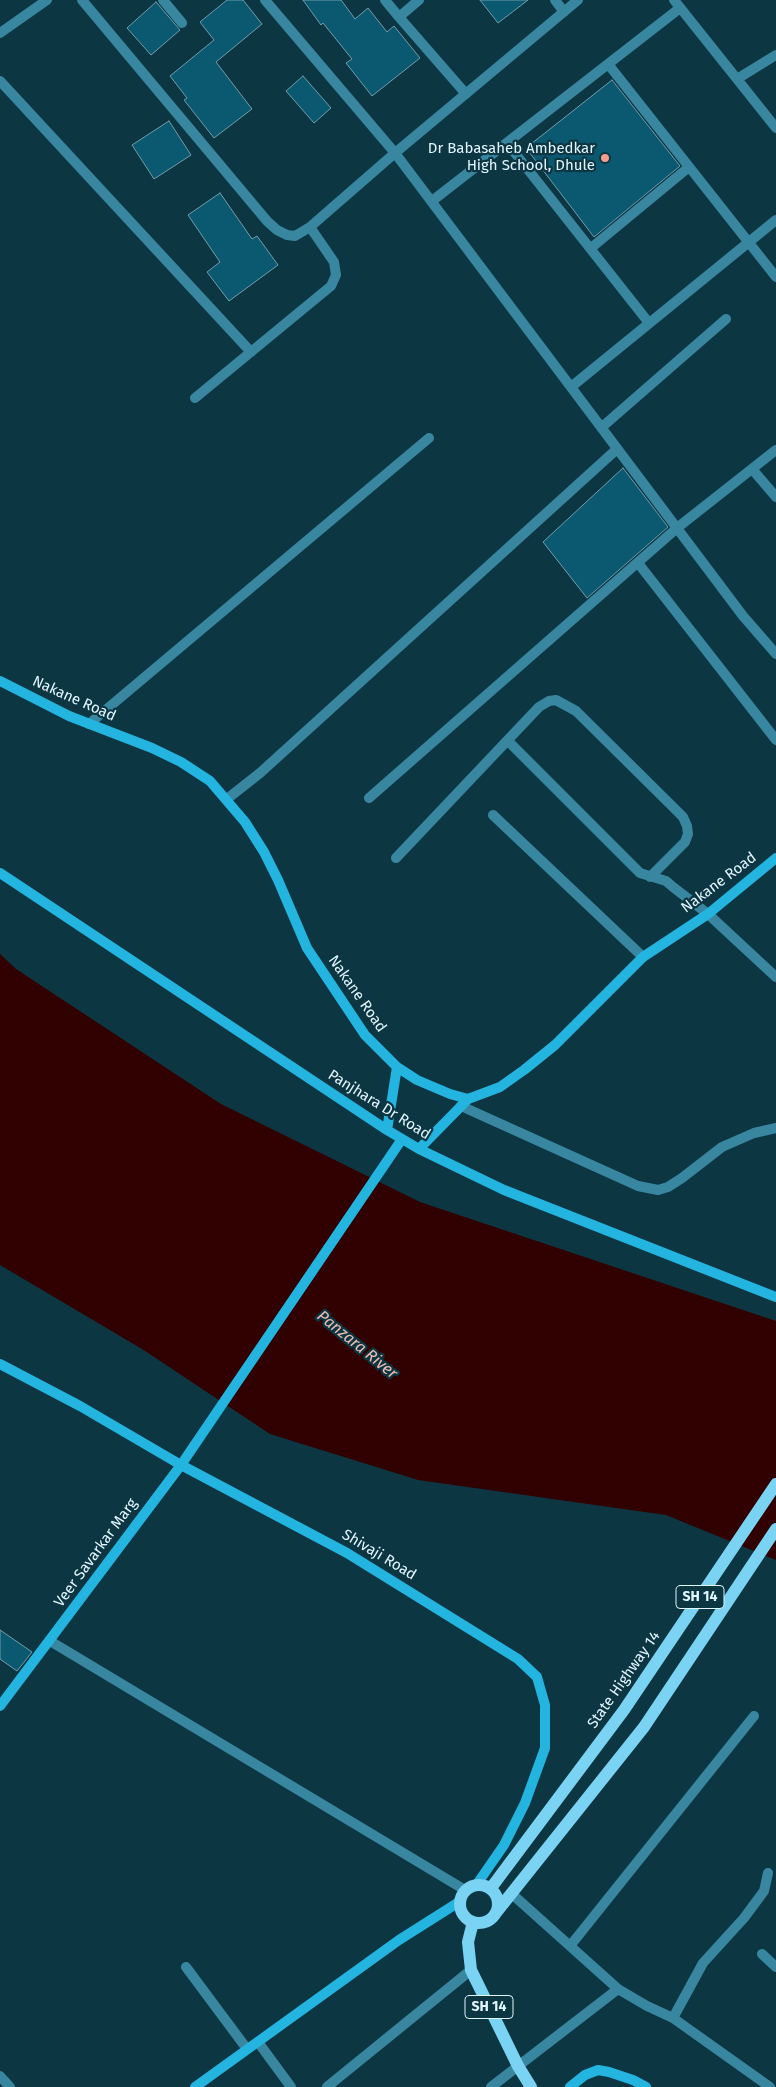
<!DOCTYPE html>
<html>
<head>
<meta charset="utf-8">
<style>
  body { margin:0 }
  canvas { display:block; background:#0d3643 }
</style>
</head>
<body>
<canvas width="776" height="2087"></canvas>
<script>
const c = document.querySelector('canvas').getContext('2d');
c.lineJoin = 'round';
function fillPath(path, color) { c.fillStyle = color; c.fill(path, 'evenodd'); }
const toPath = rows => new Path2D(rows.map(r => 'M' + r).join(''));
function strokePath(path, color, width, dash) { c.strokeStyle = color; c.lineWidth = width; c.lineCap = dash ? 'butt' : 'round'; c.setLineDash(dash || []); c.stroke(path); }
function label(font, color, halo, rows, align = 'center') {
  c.font = font + ' "Fira Sans",sans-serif'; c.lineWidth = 4.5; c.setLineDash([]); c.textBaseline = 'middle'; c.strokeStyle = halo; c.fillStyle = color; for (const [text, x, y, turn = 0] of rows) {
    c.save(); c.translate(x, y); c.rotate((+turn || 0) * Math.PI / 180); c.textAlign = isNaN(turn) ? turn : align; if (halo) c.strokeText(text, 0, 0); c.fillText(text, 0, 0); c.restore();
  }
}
fillPath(toPath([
  [0,954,16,969,221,1104,420,1202,776,1321,776,1560,666,1515,418,1480,270,1434,142,1349,0,1265]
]), '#300100');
const building = toPath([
  [227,0,243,0,262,24,216,62,252,109,214,138,184,100,187,98,170,76,214,40,200,22,227,0],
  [303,0,341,0,355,19,368,8,387,32,394,26,420,58,372,96,346,63,352,59,323,23,321,25,303,0],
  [480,0,528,0,498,23,480,0],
  [156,2,180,30,151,55,127,28,156,2],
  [303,76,331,108,314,123,286,91,303,76],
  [612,80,680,166,594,237,526,148,612,80],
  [169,121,191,155,154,179,132,145,169,121],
  [220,193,252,239,257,236,278,265,229,301,207,272,220,262,188,215,220,193],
  [623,468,668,527,587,598,543,542,623,468],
  [0,1630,32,1652,17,1671,0,1659,0,1630]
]);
fillPath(building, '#0b5970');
strokePath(building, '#739cab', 1);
strokePath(toPath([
  [82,0,267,221,277,230,287,235,295,236,310,227,395,153,578,0],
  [163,0,182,23],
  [265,0,395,153,743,616,776,654],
  [385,0,399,17],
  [419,0,399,17,466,94],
  [555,0,564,12],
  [674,0,776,128],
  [0,33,47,0],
  [608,64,776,277],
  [737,79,776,55],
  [0,81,251,352],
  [507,143,649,323],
  [432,201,680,8],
  [591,248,689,167],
  [571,387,776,220],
  [195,398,331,286,336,275,334,262,310,227],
  [602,427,726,319],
  [752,469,776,497],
  [638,563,776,740],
  [89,724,429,438],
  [508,741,640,873,666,881,673,887,708,914,776,977],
  [369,798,677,528,776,450],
  [227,799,260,773,617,449],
  [493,815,643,957],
  [396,858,539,707,549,701,556,700,576,711,670,804,683,817,687,826,688,834,685,842,650,877],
  [461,1106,638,1186,658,1190,668,1187,682,1178,722,1147,754,1133,776,1128],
  [50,1641,465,1890],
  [512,1894,618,1989,647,2006,673,2018,770,2087],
  [570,1946,754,1716],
  [762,1954,776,1967],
  [186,1967,247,2049],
  [673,2018,703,1963,744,1918,764,1891,768,1873],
  [258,2042,291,2087],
  [0,2076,10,2087],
  [327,2087,471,1970],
  [491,2087,618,1989]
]), '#3986a0', 10);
strokePath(toPath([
  [0,681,69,716,152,748,181,762,210,781,245,822,264,852,278,880,307,948,365,1035,397,1067,417,1080,450,1094,468,1099,500,1087,524,1070,555,1045,643,957,708,914,776,858],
  [0,873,387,1130,419,1149,504,1190,776,1297],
  [387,1130,397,1067],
  [419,1149,468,1099],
  [0,1364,80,1406,181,1465,347,1553,518,1659,537,1677,545,1705,545,1748,525,1803,504,1845,477,1884],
  [0,1706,181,1465,402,1139],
  [195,2087,399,1940,459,1902],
  [570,2087,585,2075,598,2070,609,2072,633,2080,646,2087]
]), '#23b5e0', 10);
strokePath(toPath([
  '460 1904a19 19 0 1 1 38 0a19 19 0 1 1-38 0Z',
  [491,1888,624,1710,776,1484],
  [495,1914,644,1727,776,1529],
  [473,1922,468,1942,471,1970,518,2066,531,2087]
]), '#7bd3f3', 12);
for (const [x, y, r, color] of [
  [605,158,5,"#f49d8d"]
]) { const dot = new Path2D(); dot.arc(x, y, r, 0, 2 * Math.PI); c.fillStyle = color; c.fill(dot); strokePath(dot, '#0d3643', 2); }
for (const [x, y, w] of [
  [700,1597,48],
  [489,2007,48]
]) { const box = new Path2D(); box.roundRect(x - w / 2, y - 11.5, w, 23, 4); c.fillStyle = '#0d3643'; c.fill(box); strokePath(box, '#e1f6ff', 1); }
label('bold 14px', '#e1f6ff', null, [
  ["SH 14",700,1597],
  ["SH 14",489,2007]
]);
label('15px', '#e1f6ff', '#0d3643', [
  ["Dr Babasaheb Ambedkar",595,149],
  ["High School, Dhule",595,166]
], 'right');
label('15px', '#e1f6ff', '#0d3643', [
  ["Nakane Road",74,699,24],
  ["Nakane Road",719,883,-37],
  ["Nakane Road",357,994,55],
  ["Panjhara Dr Road",379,1105,32],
  ["Veer Savarkar Marg",96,1553,-54],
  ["Shivaji Road",379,1555,31],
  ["State Highway 14",624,1680,-55]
]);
label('italic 16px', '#f0bbb1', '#0d3643', [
  ["Panzara River",357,1345,39]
]);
</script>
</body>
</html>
